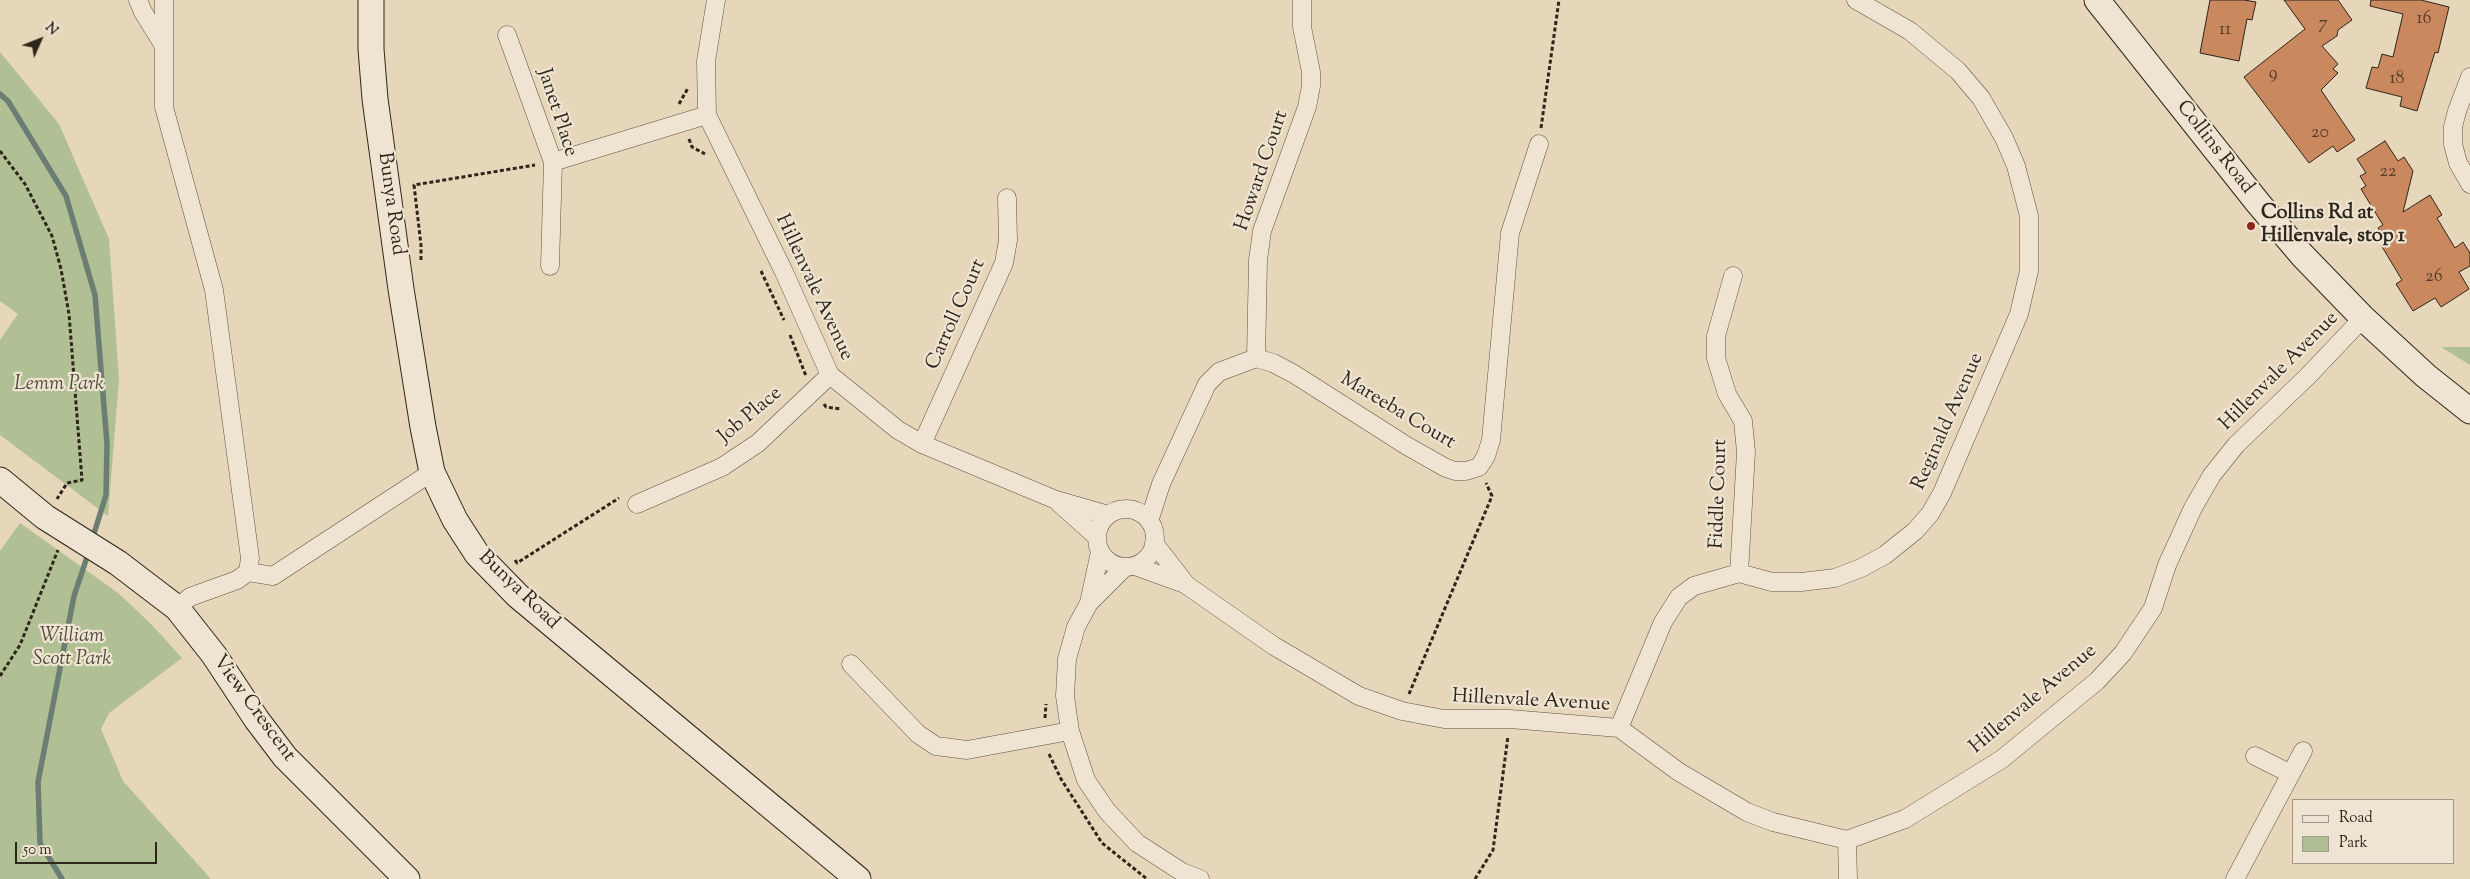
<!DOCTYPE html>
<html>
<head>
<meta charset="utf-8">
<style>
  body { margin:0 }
  #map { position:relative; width:2470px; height:879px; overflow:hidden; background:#e6d6ba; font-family:"Sorts Mill Goudy",serif }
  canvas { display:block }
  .legend { position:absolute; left:2292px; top:799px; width:162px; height:65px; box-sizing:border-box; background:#efe4d2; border:1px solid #a29889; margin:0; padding:6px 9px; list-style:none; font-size:15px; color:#2e251b }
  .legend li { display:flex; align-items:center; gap:10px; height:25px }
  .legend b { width:25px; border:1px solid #a29889 }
  .north { position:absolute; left:15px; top:15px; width:50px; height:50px; -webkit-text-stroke:4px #efe4d2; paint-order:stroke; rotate:46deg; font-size:14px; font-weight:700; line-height:20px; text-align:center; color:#2e251b }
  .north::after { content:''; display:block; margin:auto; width:18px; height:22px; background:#2e251b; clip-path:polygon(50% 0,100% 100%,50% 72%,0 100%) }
  .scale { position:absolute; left:15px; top:842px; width:142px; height:22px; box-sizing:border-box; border:2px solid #2e251b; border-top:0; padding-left:6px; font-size:15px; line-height:18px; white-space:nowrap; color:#2e251b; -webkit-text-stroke:4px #efe4d2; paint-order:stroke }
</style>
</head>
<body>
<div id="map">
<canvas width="2470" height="879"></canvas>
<ul class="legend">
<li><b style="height:6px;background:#efe4d2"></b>Road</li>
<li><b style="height:14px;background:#b0bf94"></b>Park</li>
</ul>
<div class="north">N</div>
<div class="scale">50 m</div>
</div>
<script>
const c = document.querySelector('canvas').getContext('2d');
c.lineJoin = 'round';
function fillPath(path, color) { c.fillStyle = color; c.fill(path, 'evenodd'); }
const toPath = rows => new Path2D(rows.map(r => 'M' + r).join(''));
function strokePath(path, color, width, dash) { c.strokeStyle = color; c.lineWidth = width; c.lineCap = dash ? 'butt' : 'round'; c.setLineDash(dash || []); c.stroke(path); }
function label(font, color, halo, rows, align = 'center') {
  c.font = font + ' "Sorts Mill Goudy",serif'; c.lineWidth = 4.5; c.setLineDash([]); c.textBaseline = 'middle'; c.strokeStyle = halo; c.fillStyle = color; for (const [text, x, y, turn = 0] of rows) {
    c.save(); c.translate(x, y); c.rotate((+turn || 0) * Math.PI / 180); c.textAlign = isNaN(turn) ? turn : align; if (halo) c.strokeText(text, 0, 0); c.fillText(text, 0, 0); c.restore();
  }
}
fillPath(toPath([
  [0,52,59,124,109,239,119,379,108,516,0,435,0,340,18,314,0,301],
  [2441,347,2470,347,2470,365],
  [20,523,118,593,151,624,182,658,109,713,101,729,123,781,211,879,0,879,0,551]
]), '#b0bf94');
strokePath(toPath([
  [0,94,8,101,66,196,95,295,107,444,106,495,92,540],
  [62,879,40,843,38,782,74,596,89,551]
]), '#6c7e74', 5.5);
const building = toPath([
  [2210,0,2244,0,2256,2,2252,20,2247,19,2239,61,2200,53,2210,0],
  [2284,0,2338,0,2352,20,2338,30,2337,36,2322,46,2338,64,2333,69,2338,73,2321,90,2355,140,2337,152,2333,146,2309,163,2244,77,2305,29,2284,0],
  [2371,0,2421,0,2449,7,2438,53,2435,52,2417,111,2400,106,2402,97,2366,88,2372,67,2378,68,2382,54,2393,57,2403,14,2370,6,2371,0],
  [2385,141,2398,161,2404,157,2413,171,2403,212,2430,195,2442,215,2437,218,2455,248,2463,242,2470,253,2470,266,2459,272,2469,289,2441,307,2435,298,2413,311,2396,284,2402,280,2381,245,2387,242,2378,228,2383,225,2361,189,2366,186,2360,176,2366,173,2357,159,2385,141]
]);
fillPath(building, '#ca885f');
strokePath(building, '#2e251b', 1);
const street = toPath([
  [138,0,143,12,164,46],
  [164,0,164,107,214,290,250,558,248,572],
  [716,0,706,61,707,115,784,272,830,375,898,430,922,444,1056,500,1108,515],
  [507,35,553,162,550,266],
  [2470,77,2457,111,2453,127,2453,144,2458,163,2470,184],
  [553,162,707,115],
  [1733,276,1716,336,1716,358,1727,394,1743,421,1746,452,1739,573],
  [1256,358,1258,260,1262,231,1307,107,1311,86,1311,72,1302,27,1302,0],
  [922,444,1004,263,1008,240,1007,198],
  [1059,503,1097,537],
  [637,504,722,467,758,443,830,375],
  '1097 538a29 29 0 1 1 58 0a29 29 0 1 1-58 0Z',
  [1149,521,1161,484,1207,384,1219,372,1256,358,1273,363,1294,374,1407,446,1446,468,1455,471,1466,471,1479,467,1486,456,1491,440,1510,233,1539,144],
  [1154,543,1185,583],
  [1135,566,1185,584,1274,646,1359,696,1402,711,1444,719,1510,719,1619,728,1679,772,1747,812,1773,822,1847,840,1905,819,2002,759,2097,681,2123,653,2153,608,2167,565,2193,508,2212,475,2236,445,2308,376,2363,318],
  [1125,567,1089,603,1076,627,1067,659,1065,696,1070,731,1086,780,1107,811,1137,843,1182,872,1200,879],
  [1089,603,1100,552],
  [177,608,190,597,237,580,248,572,273,576,432,472],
  [851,664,918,734,936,746,967,750,1070,731],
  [1619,728,1663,622,1679,597,1694,586,1739,573,1772,582,1801,582,1835,578,1861,568,1885,555,1915,531,1930,514,1942,493,2019,314,2029,271,2029,216,2016,166,2004,138,1981,98,1958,71,1910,31,1856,0],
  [2255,756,2291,774],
  [1847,840,1848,879],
  [2235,879,2303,751]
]);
const secondary = toPath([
  [371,0,371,49,375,99,401,289,423,427,432,472,455,520,477,554,518,596,858,879],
  [2097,0,2258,203,2302,255,2363,318,2426,376,2470,411],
  [0,480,45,517,118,563,177,608,214,655,257,720,285,757,407,879]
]);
strokePath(street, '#5c5143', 19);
strokePath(secondary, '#2e251b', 27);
strokePath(toPath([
  [679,104,688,88],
  [1541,128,1559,0],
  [689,139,692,147,705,154],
  [0,151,25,184,52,236,61,269,69,314,82,480,67,483,57,499],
  [421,260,421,245,414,185,535,165],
  [761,271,784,320],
  [790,335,806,376],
  [824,404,826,407,841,409],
  [515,560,517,563,619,498],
  [0,676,20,645,58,550],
  [1409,694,1492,496,1486,483],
  [1045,718,1046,704],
  [1049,754,1061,779,1102,843,1147,879],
  [1475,879,1493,850,1508,736]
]), '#2e251b', 3, [4, 2.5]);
strokePath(street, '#efe4d2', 18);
strokePath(secondary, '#efe4d2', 25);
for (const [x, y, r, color] of [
  [2251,226,5,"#8f2418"]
]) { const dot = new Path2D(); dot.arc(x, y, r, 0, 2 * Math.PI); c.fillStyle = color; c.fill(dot); strokePath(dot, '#efe4d2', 2); }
label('18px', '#553e2c', null, [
  ["16",2424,20],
  ["7",2323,25],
  ["11",2225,31],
  ["9",2273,75],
  ["18",2397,80],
  ["20",2320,134],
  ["22",2388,173],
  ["26",2434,278]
]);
label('20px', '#2e251b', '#efe4d2', [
  ["Janet Place",556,113,72],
  ["Collins Road",2214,148,52],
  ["Howard Court",1263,171,-71],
  ["Bunya Road",390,204,82],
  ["Hillenvale Avenue",813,288,65],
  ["Carroll Court",957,315,-66],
  ["Hillenvale Avenue",2280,372,-45],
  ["Mareeba Court",1397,412,31],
  ["Job Place",751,416,-40],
  ["Reginald Avenue",1949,422,-66],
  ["Fiddle Court",1720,494,-88],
  ["Bunya Road",518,591,44],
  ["Hillenvale Avenue",2034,700,-40],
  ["Hillenvale Avenue",1531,702,3],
  ["View Crescent",253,709,54]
]);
label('bold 20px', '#2e251b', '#efe4d2', [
  ["Collins Rd at",2261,215],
  ["Hillenvale, stop 1",2261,238]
], 'left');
label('italic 20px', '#4e4c39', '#efe4d2', [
  ["Lemm Park",59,386],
  ["William",72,638],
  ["Scott Park",72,661]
]);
</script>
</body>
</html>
